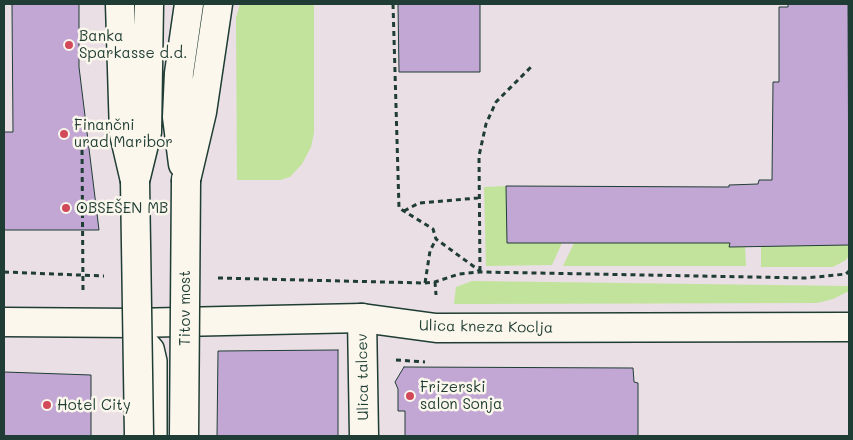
<!DOCTYPE html>
<html>
<head>
<meta charset="utf-8">
<style>
  body { margin:0 }
  #map { position:relative; width:853px; height:440px; overflow:hidden; background:#eadfe5; font-family:Mali,sans-serif }
  canvas { display:block }
  .frame { position:absolute; inset:0; border:5px solid #1f3d34; pointer-events:none }
</style>
</head>
<body>
<div id="map">
<canvas width="853" height="440"></canvas>
<div class="frame"></div>
</div>
<script>
const c = document.querySelector('canvas').getContext('2d');
c.lineJoin = 'round';
function fillPath(path, color) { c.fillStyle = color; c.fill(path, 'evenodd'); }
const toPath = rows => new Path2D(rows.map(r => 'M' + r).join(''));
function strokePath(path, color, width, dash) { c.strokeStyle = color; c.lineWidth = width; c.lineCap = dash ? 'butt' : 'round'; c.setLineDash(dash || []); c.stroke(path); }
function label(font, color, halo, rows, align = 'center') {
  c.font = font + ' Mali,sans-serif'; c.lineWidth = 5; c.setLineDash([]); c.textBaseline = 'middle'; c.strokeStyle = halo; c.fillStyle = color; for (const [text, x, y, turn = 0] of rows) {
    c.save(); c.translate(x, y); c.rotate((+turn || 0) * Math.PI / 180); c.textAlign = isNaN(turn) ? turn : align; if (halo) c.strokeText(text, 0, 0); c.fillText(text, 0, 0); c.restore();
  }
}
fillPath(toPath([
  [240,4,314,4,314,133,311,147,302,164,290,177,280,180,237,180,236,18],
  [506,186,507,243,562,243,552,265,486,266,484,187],
  [574,243,730,243,729,246,745,247,746,266,563,266],
  [849,245,849,255,846,260,833,267,761,267,761,246],
  [472,281,849,286,849,291,833,299,817,303,454,304,456,287]
]), '#c2e39b');
const building = toPath([
  [12,4,79,4,79,67,99,230,4,230,4,132,13,132,12,4],
  [398,4,480,4,480,72,399,72,398,4],
  [788,4,848,4,849,245,729,247,730,243,507,243,506,186,729,187,729,185,758,184,759,180,772,180,773,82,779,82,779,7,788,7,788,4],
  [338,350,338,436,217,436,218,351,338,350],
  [404,367,633,368,634,382,638,383,638,436,405,436,405,411,398,411,398,389,395,382,404,367],
  [4,372,91,375,91,436,4,436,4,372]
]);
fillPath(building, '#c2a7d4');
strokePath(building, '#1f3d34', 1);
const service = toPath([
  [135,326,154,348,157,361,157,436]
]);
const minor = toPath([
  [362,318,364,436]
]);
const tertiary = toPath([
  [4,322,133,323,362,318,436,328,849,327]
]);
const secondary = toPath([
  [120,4,124,134,135,181],
  [183,164,177,117,179,73,189,4],
  [136,177,147,132,149,4],
  [186,180,202,112,218,4]
]);
strokePath(service, '#1f3d34', 22);
strokePath(minor, '#1f3d34', 31);
strokePath(tertiary, '#1f3d34', 31);
strokePath(secondary, '#1f3d34', 31);
strokePath(toPath([
  [393,4,399,208,433,229,436,239,480,271],
  [404,211,419,203,478,198],
  [480,271,479,156,486,124,496,102,531,67],
  [4,272,104,276],
  [218,278,425,283,435,282,459,274,480,272,806,278,846,274,849,271],
  [435,282,436,295],
  [425,283,430,251,436,239],
  [83,290,82,145,93,144],
  [396,360,425,362]
]), '#1f3d34', 3, [5, 4]);
strokePath(service, '#fbf7ec', 19);
strokePath(minor, '#fbf7ec', 28);
strokePath(tertiary, '#fbf7ec', 28);
strokePath(secondary, '#fbf7ec', 28);
const secondaryBridge = toPath([
  [135,181,139,436],
  [184,436,186,180]
]);
strokePath(secondaryBridge, '#1f3d34', 31, []);
strokePath(secondaryBridge, '#fbf7ec', 28);
for (const [x, y, r, color] of [
  [69,45,5,"#d1495b"],
  [64,134,5,"#d1495b"],
  [66,208,5,"#d1495b"],
  [410,396,5,"#d1495b"],
  [47,405,5,"#d1495b"]
]) { const dot = new Path2D(); dot.arc(x, y, r, 0, 2 * Math.PI); c.fillStyle = color; c.fill(dot); strokePath(dot, '#fbf7ec', 2); }
label('15px', '#1f3d34', '#fbf7ec', [
  ["Banka",79,36],
  ["Sparkasse d.d.",79,53],
  ["Finančni",74,125],
  ["urad Maribor",74,142],
  ["OBSEŠEN MB",76,208],
  ["Frizerski",420,387],
  ["salon Sonja",420,404],
  ["Hotel City",57,405]
], 'left');
label('15px', '#1f3d34', '#fbf7ec', [
  ["Titov most",185,308,-90],
  ["Ulica kneza Koclja",486,327,1],
  ["Ulica talcev",363,377,-91]
]);
</script>
</body>
</html>
